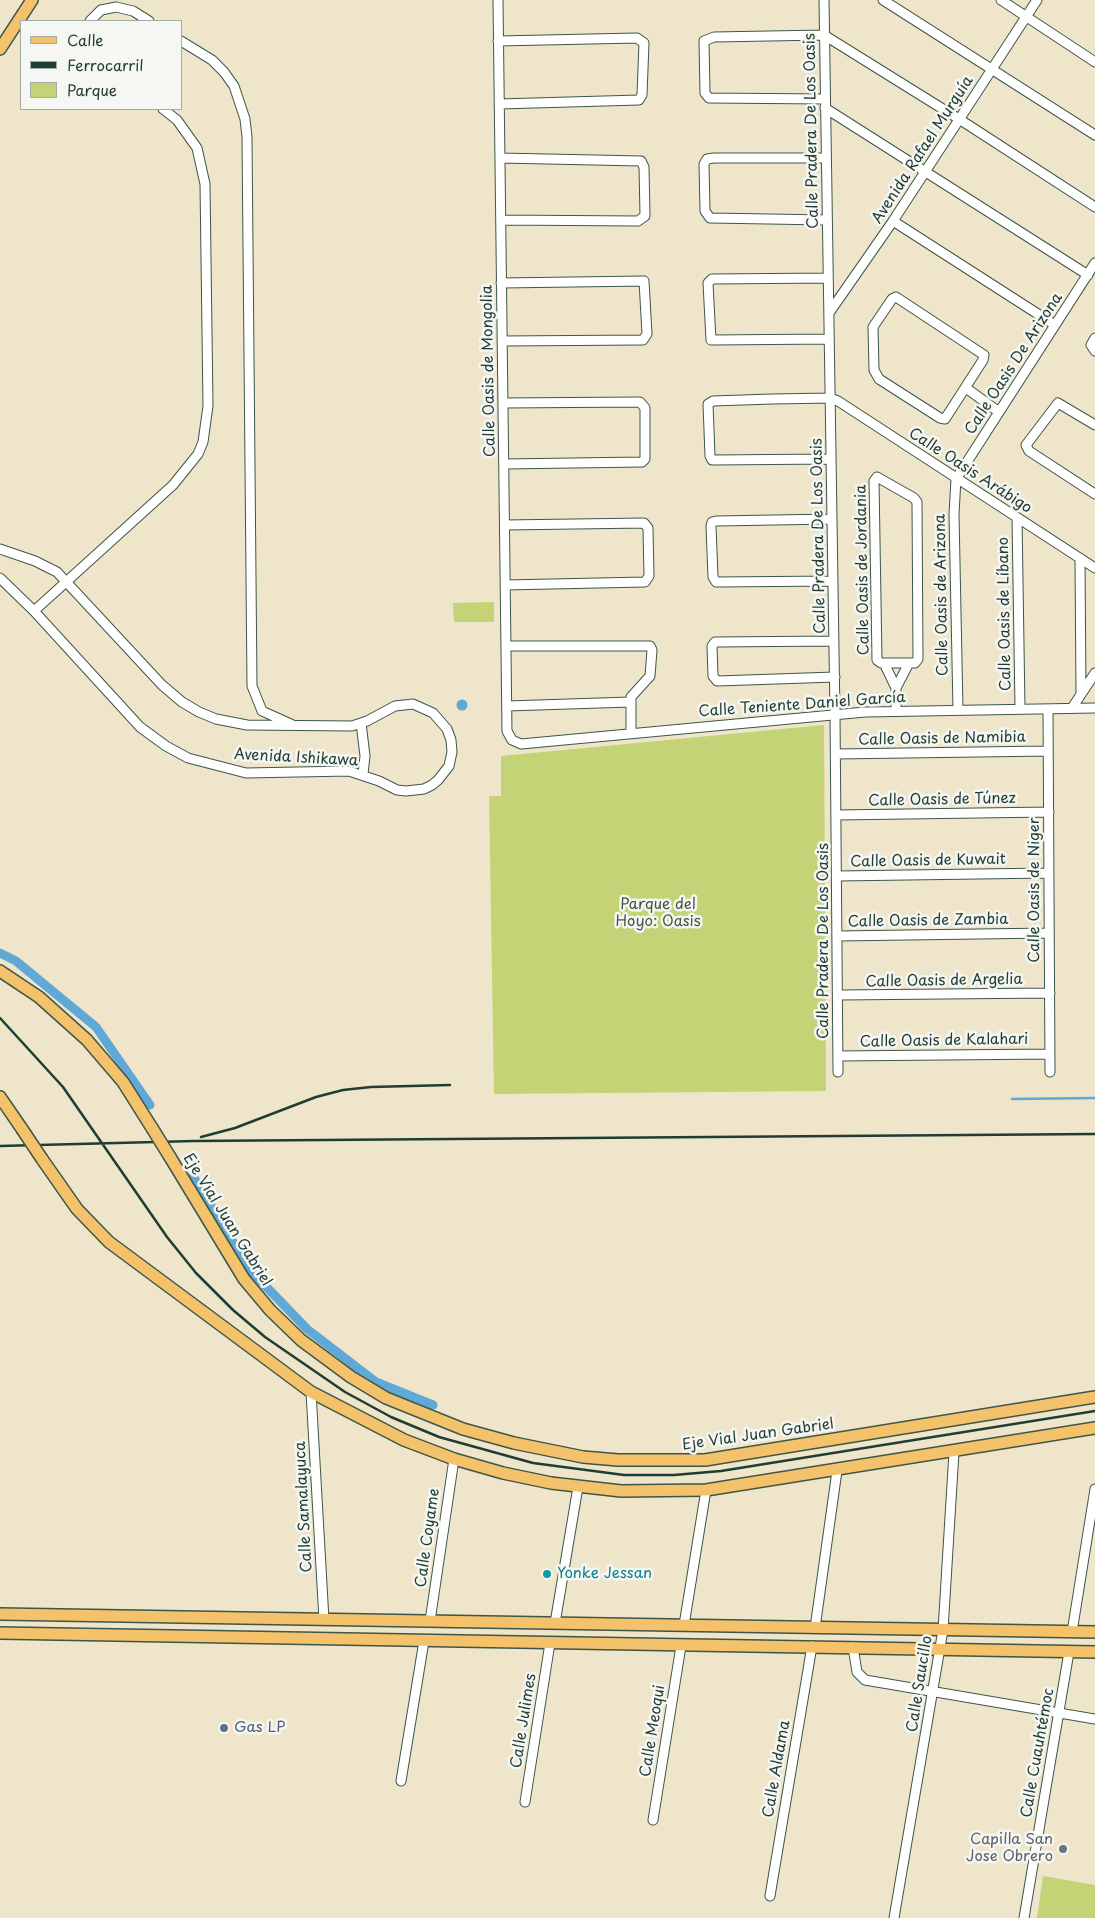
<!DOCTYPE html>
<html>
<head>
<meta charset="utf-8">
<style>
  body { margin:0 }
  #map { position:relative; width:1095px; height:1918px; overflow:hidden; background:#eee5ca; font-family:"Playpen Sans",sans-serif }
  canvas { display:block }
  .legend { position:absolute; left:20px; top:20px; width:162px; height:90px; box-sizing:border-box; background:#f6f6f2; border:1px solid #a0aca6; margin:0; padding:6px 9px; list-style:none; font-size:15px; color:#1f3d34 }
  .legend li { display:flex; align-items:center; gap:10px; height:25px }
  .legend b { width:25px; border:1px solid #a0aca6 }
</style>
</head>
<body>
<div id="map">
<canvas width="1095" height="1918"></canvas>
<ul class="legend">
<li><b style="height:6px;background:#f4c26a"></b>Calle</li>
<li><b style="height:6px;background:#1f3d34"></b>Ferrocarril</li>
<li><b style="height:14px;background:#c3d375"></b>Parque</li>
</ul>
</div>
<script>
const c = document.querySelector('canvas').getContext('2d');
c.lineJoin = 'round';
function fillPath(path, color) { c.fillStyle = color; c.fill(path, 'evenodd'); }
const toPath = rows => new Path2D(rows.map(r => 'M' + r).join(''));
function strokePath(path, color, width, dash) { c.strokeStyle = color; c.lineWidth = width; c.lineCap = dash ? 'butt' : 'round'; c.setLineDash(dash || []); c.stroke(path); }
function label(font, color, halo, rows, align = 'center') {
  c.font = font + ' "Playpen Sans",sans-serif'; c.lineWidth = 5; c.setLineDash([]); c.textBaseline = 'middle'; c.strokeStyle = halo; c.fillStyle = color; for (const [text, x, y, turn = 0] of rows) {
    c.save(); c.translate(x, y); c.rotate((+turn || 0) * Math.PI / 180); c.textAlign = isNaN(turn) ? turn : align; if (halo) c.strokeText(text, 0, 0); c.fillText(text, 0, 0); c.restore();
  }
}
fillPath(toPath([
  [494,602,494,622,454,622,453,603],
  [824,725,826,1091,494,1094,489,796,501,796,501,756],
  [1043,1876,1095,1885,1095,1918,1037,1918]
]), '#c3d375');
fillPath(toPath([
  '456.5 705a5.5 5.5 0 1 1 11 0a5.5 5.5 0 1 1-11 0Z'
]), '#60a9d7');
strokePath(toPath([
  [1012,1099,1095,1098]
]), '#60a9d7', 2.5);
strokePath(toPath([
  [0,953,16,961,96,1027,150,1105],
  [193,1176,250,1270,307,1329,376,1382,433,1405]
]), '#60a9d7', 9);
const minor = toPath([
  [498,0,507,731,512,740,521,744,865,712,1095,708],
  [824,0,835,714,838,1072],
  [883,0,1095,135],
  [1001,0,1095,62],
  [90,21,101,10,116,7,133,11,149,21],
  [181,41,212,60,224,72,234,86,245,119,247,137,252,686,262,711,293,725],
  [498,41,637,38,644,43,642,95,639,100,499,104],
  [825,99,709,98,705,93,704,41,714,37,824,35,959,119,1095,207],
  [825,108,1088,275],
  [500,158,641,161,644,167,645,216,638,221,501,220],
  [826,158,714,158,707,159,704,164,705,211,710,218,827,220],
  [893,221,1055,325],
  [828,278,712,279,708,283,711,340,829,339],
  [501,283,644,281,647,334,643,340,502,341],
  [896,297,984,355,983,360,945,419,940,418,879,379,874,370,873,327,892,299,896,297],
  [829,313,893,221,1037,0],
  [1095,338,1091,345,1095,351],
  [966,388,999,412],
  [503,403,640,402,645,408,645,459,642,462,504,464],
  [1095,425,1058,403,1026,445,1029,451,1095,494],
  [831,459,712,460,710,456,708,404,713,401,772,399,830,398,838,401,1095,568],
  [877,477,914,498,917,502,918,659,915,663,881,663,877,660,874,481,877,477],
  [1017,518,1020,709],
  [832,519,716,521,712,522,711,526,713,577,716,582,833,581],
  [505,525,644,523,648,528,649,576,645,582,505,585],
  [0,549,35,561,57,572,162,685,182,702,199,712,216,719,247,725,352,726,367,721,395,706,413,704,433,713,447,729,451,740,452,752,449,766,438,780,432,785,424,789,406,791,397,790,379,781,349,771,246,773,188,758,166,746,140,727,34,611,0,578],
  [1080,558,1081,694],
  [34,611,173,485,198,454,203,442,208,406,205,184,197,148,177,120,163,109],
  [834,641,715,642,712,646,713,676,717,681,835,677],
  [506,646,650,646,652,650,650,676,631,697,631,733],
  [884,663,896,688,896,711],
  [896,688,909,663],
  [507,706,630,702],
  [1072,708,1095,673],
  [1048,709,1050,1072],
  [958,710,954,514,956,479,1095,263],
  [361,723,365,756,363,774],
  [836,754,1048,751],
  [836,815,1049,812],
  [837,876,1049,873],
  [837,936,1049,933],
  [838,995,1050,993],
  [838,1056,1050,1054],
  [311,1392,324,1620],
  [430,1621,454,1459],
  [555,1623,578,1487],
  [684,1625,706,1490],
  [815,1628,837,1471],
  [1072,1632,1095,1489],
  [853,1647,857,1672,865,1680,1095,1719],
  [401,1781,424,1641],
  [525,1802,550,1643],
  [653,1820,681,1646],
  [770,1896,812,1646],
  [894,1918,943,1630,954,1452],
  [1024,1918,1069,1652]
]);
const major = toPath([
  [0,49,32,0],
  [0,971,39,997,87,1040,123,1082,152,1128],
  [0,1097,22,1129],
  [170,1157,244,1279,270,1310,301,1340,351,1377,386,1398,463,1429,514,1443,583,1457,618,1460,705,1460,1095,1397],
  [42,1159,77,1209,109,1242,311,1392,404,1440,454,1459,503,1473,551,1483,621,1491,706,1490,1095,1428],
  [0,1614,1095,1632],
  [0,1633,1095,1652]
]);
strokePath(minor, '#3e564a', 11);
strokePath(major, '#3e564a', 14);
strokePath(minor, '#fff', 9);
strokePath(major, '#f4c26a', 11);
strokePath(toPath([
  [0,1018,63,1087,167,1237,196,1273,233,1310,265,1337,345,1392,391,1417,439,1437,533,1463,624,1475,674,1475,721,1471,1095,1411],
  [201,1137,235,1128,316,1097,343,1090,371,1087,450,1085],
  [0,1146,194,1141,1095,1134]
]), '#1f3d34', 2.5);
const majorBridge = toPath([
  [152,1128,170,1157],
  [22,1129,42,1159]
]);
strokePath(majorBridge, '#3e564a', 14, []);
strokePath(majorBridge, '#f4c26a', 11);
for (const [x, y, r, color] of [
  [547,1574,5,"#0f9aa8"],
  [224,1728,5,"#5c6f8a"],
  [1063,1849,5,"#6b7280"]
]) { const dot = new Path2D(); dot.arc(x, y, r, 0, 2 * Math.PI); c.fillStyle = color; c.fill(dot); strokePath(dot, '#f6f6f2', 2); }
label('15px', '#1f3d34', '#f6f6f2', [
  ["Calle Pradera De Los Oasis",812,131,-91],
  ["Avenida Rafael Murguía",923,150,-57],
  ["Calle Oasis De Arizona",1014,364,-57],
  ["Calle Oasis de Mongolia",489,371,-91],
  ["Calle Oasis Arábigo",970,471,33],
  ["Calle Pradera De Los Oasis",819,536,-91],
  ["Calle Oasis de Jordania",863,570,-91],
  ["Calle Oasis de Arizona",942,595,-91],
  ["Calle Oasis de Líbano",1005,614,-91],
  ["Calle Teniente Daniel García",802,705,-4],
  ["Calle Oasis de Namibia",942,739,-1],
  ["Avenida Ishikawa",296,758,3],
  ["Calle Oasis de Túnez",942,800,-1],
  ["Calle Oasis de Kuwait",928,861,-1],
  ["Calle Oasis de Niger",1035,890,-90],
  ["Calle Oasis de Zambia",928,921,-1],
  ["Calle Pradera De Los Oasis",824,941,-90],
  ["Calle Oasis de Argelia",944,981,-1],
  ["Calle Oasis de Kalahari",944,1041,-1],
  ["Eje Vial Juan Gabriel",227,1220,58],
  ["Eje Vial Juan Gabriel",758,1435,-8],
  ["Calle Samalayuca",304,1507,-93],
  ["Calle Coyame",428,1538,-82],
  ["Calle Saucillo",920,1684,-81],
  ["Calle Julimes",524,1721,-81],
  ["Calle Meoqui",653,1731,-81],
  ["Calle Cuauhtémoc",1038,1753,-80],
  ["Calle Aldama",777,1769,-80]
]);
label('15px', '#405b41', '#f6f6f2', [
  ["Parque del",658,905],
  ["Hoyo: Oasis",658,922]
]);
label('15px', '#0d838f', '#f6f6f2', [
  ["Yonke Jessan",557,1574]
], 'left');
label('15px', '#4e5e75', '#f6f6f2', [
  ["Gas LP",234,1728]
], 'left');
label('15px', '#5b616d', '#f6f6f2', [
  ["Capilla San",1053,1840],
  ["Jose Obrero",1053,1857]
], 'right');
</script>
</body>
</html>
